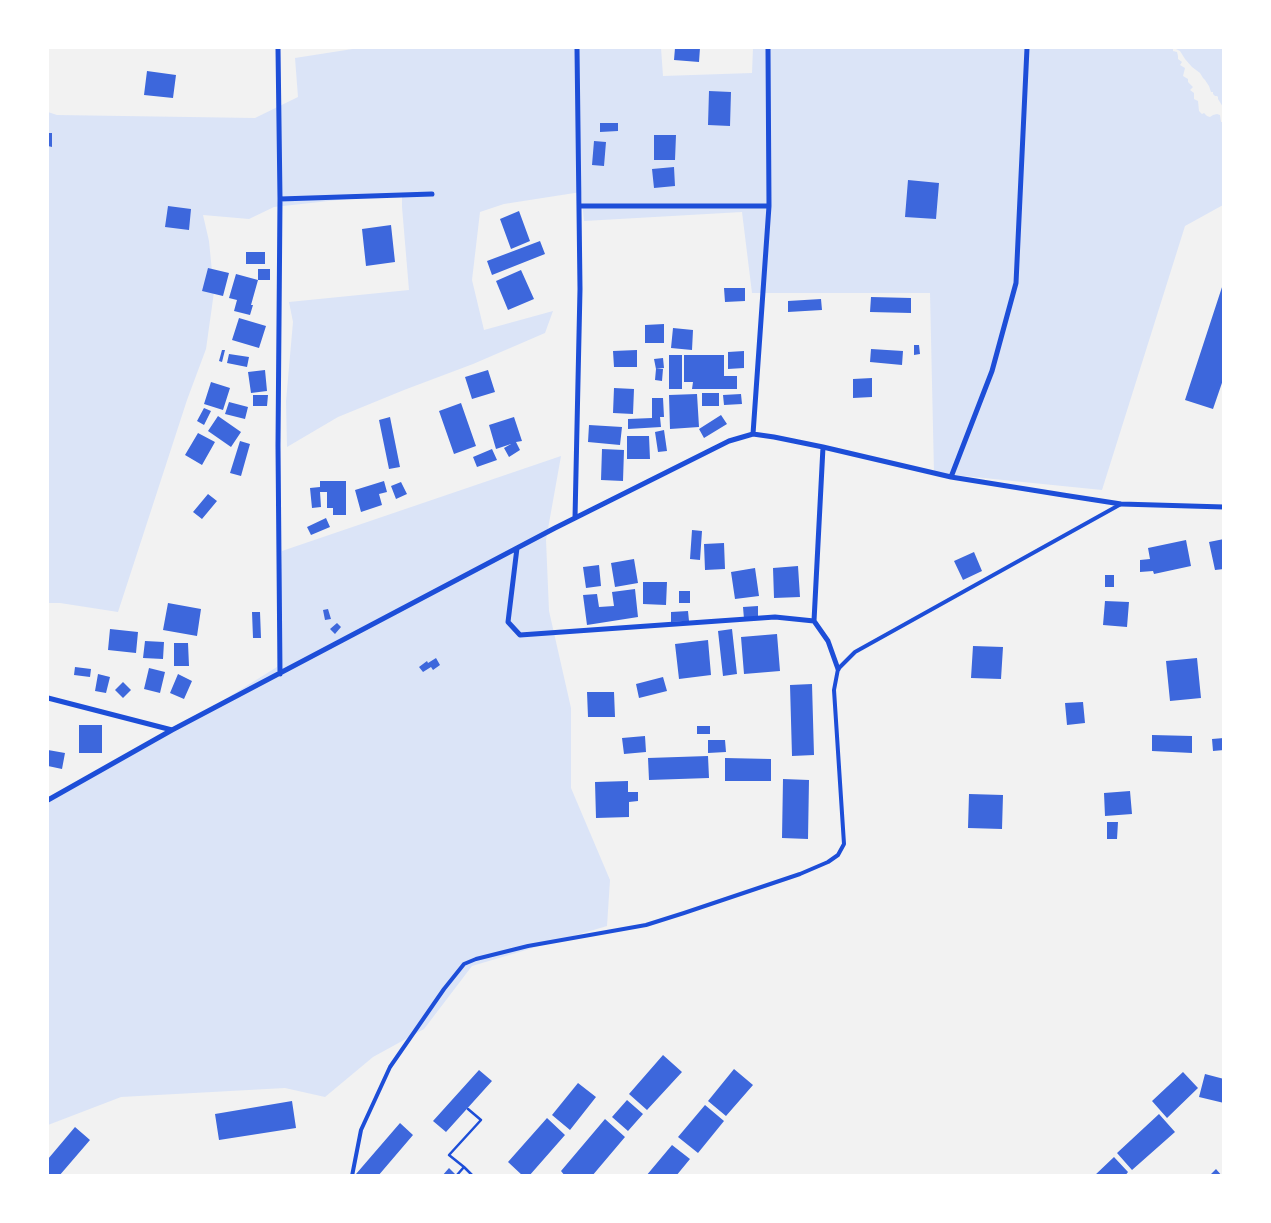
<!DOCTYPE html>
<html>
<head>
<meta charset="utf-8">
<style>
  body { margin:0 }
  #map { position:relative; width:1271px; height:1223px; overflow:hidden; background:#f2f2f2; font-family:Figtree,sans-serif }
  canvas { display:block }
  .frame { position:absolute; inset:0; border:49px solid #fff; pointer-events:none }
</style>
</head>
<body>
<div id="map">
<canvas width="1271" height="1223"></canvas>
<div class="frame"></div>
</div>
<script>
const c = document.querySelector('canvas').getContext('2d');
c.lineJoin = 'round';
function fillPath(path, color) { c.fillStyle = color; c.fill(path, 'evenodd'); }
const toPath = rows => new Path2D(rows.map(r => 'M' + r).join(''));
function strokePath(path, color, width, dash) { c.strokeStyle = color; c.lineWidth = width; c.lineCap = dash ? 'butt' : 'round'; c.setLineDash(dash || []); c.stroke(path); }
fillPath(toPath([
  [359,48,661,48,663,76,752,73,753,48,1173,48,1173,51,1177,52,1178,56,1178,59,1182,62,1180,65,1185,68,1183,76,1188,79,1188,82,1193,87,1190,90,1194,93,1194,99,1198,101,1199,111,1202,114,1204,113,1207,116,1210,117,1213,115,1217,114,1220,115,1221,122,1223,122,1223,205,1185,226,1102,490,934,473,930,293,752,293,742,212,584,221,581,192,504,204,480,212,472,280,484,330,553,311,545,333,473,364,404,390,338,417,287,447,286,401,293,322,289,302,409,290,402,207,402,193,274,207,249,219,203,215,209,241,214,292,206,349,187,400,118,612,60,603,48,603,48,112,57,115,255,118,298,97,295,58],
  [1174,48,1223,48,1223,107,1218,99,1218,97,1217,96,1215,96,1213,94,1213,92,1211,92,1209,86,1205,80,1203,78,1200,73,1192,67,1185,59,1180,51],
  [561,456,546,540,549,611,571,708,571,788,610,880,607,926,472,966,424,1029,373,1057,325,1097,285,1088,121,1097,48,1125,48,799,156,742,277,667,282,551]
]), '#dbe4f7');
fillPath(toPath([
  [675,48,700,48,699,62,674,60],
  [147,71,176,75,173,98,144,95],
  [709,91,731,92,730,126,708,125],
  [600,123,618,123,618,131,600,132],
  [48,133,52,133,52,147,48,146],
  [654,135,676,135,675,160,654,160],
  [594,141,606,142,604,166,592,165],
  [674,167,675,186,654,188,652,169],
  [908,180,939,183,936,219,905,217],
  [168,206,191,209,189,230,165,227],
  [519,211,530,241,511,249,500,219],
  [391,225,395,262,366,266,362,229],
  [540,241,545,254,492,275,487,261],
  [246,252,265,252,265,264,246,264],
  [208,268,229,273,223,296,202,291],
  [258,269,270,269,270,280,258,280,251,305,253,305,250,315,234,311,237,300,229,298,236,274,258,280],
  [521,270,534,299,508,310,496,281],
  [1223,284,1224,377,1213,409,1185,400],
  [724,288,745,288,745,301,725,302],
  [871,297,911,298,911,313,870,312],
  [821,299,822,310,788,312,788,301],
  [239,318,266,326,259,348,232,340],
  [664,324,664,343,645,343,645,325],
  [673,328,693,330,692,350,671,348],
  [914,345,919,345,920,354,914,355],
  [871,349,903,351,902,365,870,362],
  [222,350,225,350,222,362,219,361],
  [637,350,637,367,614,367,613,351],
  [744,351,744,368,728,369,728,352],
  [229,354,249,357,247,367,227,363],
  [669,355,682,355,682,389,669,389],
  [684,355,724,355,724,376,737,376,737,389,692,389,693,382,684,382],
  [663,358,664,368,656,369,654,359],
  [656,369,663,369,662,381,655,380],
  [265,370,267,391,251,393,248,372],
  [488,370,495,392,472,399,465,377],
  [872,378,872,397,853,398,853,379],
  [211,382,230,388,223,410,204,404],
  [614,388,634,389,633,414,613,413],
  [702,393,719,393,719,406,702,406],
  [697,394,699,427,670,429,669,395],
  [741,394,742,404,724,405,723,395],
  [253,395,268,395,267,406,253,406],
  [652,398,663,398,664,417,660,417,661,427,628,429,628,419,652,418],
  [229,402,248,407,245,419,225,414],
  [461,403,476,446,454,454,439,411],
  [204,408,211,411,204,425,197,421],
  [721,415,727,424,704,438,699,429],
  [218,416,241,432,231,447,208,431],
  [390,417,400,467,389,469,379,420],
  [514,417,522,441,516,442,520,450,509,457,504,448,511,444,496,449,489,425],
  [589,425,622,427,620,445,588,442],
  [664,430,667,451,658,452,655,432],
  [198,433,215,442,202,465,185,455],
  [627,436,649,436,650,459,627,459],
  [240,441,250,444,241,476,230,473],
  [492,449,497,460,477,467,473,457],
  [602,449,624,450,623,481,601,480],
  [320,481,346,481,346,515,333,515,333,508,327,508,327,492,320,492,321,507,312,508,310,488,320,487],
  [384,481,387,492,379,494,382,505,361,512,355,490],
  [401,482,407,494,396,499,391,486],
  [208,494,217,501,202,519,193,512],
  [326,518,330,527,311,535,307,527],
  [692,530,702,531,700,560,690,559],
  [1224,539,1224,569,1215,570,1209,542],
  [1186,540,1191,566,1154,574,1153,571,1140,572,1140,560,1150,559,1148,548],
  [724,543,725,569,705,570,704,544],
  [974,552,982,571,963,580,954,561],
  [634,559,638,583,615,587,611,563],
  [599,565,601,586,586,588,583,567],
  [798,566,800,597,774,598,773,568],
  [755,568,759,596,735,599,731,572],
  [1105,575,1114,575,1114,587,1105,587],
  [643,582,667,582,666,605,643,604],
  [635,589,638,617,587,625,583,595,597,594,599,607,614,606,612,592],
  [679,591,690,591,690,603,679,603],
  [1105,601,1129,602,1127,627,1103,625],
  [168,603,201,609,197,636,163,630],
  [758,606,758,618,744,619,743,607],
  [328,609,331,619,325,620,323,610],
  [688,611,689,621,671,622,671,612],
  [252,612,260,612,261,638,253,638],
  [337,623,341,627,335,634,330,629],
  [110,629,138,632,136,653,108,650],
  [732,629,737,674,723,676,718,631],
  [777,634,780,671,744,674,741,637],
  [708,640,711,675,679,679,675,644],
  [145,641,164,642,163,659,143,658],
  [174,643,188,643,189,666,174,666],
  [973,646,1003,647,1001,679,971,678],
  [436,658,440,665,433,670,431,667,423,672,419,667,427,661,428,663],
  [1197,658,1201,698,1170,701,1166,661],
  [75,667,91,669,90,677,74,675],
  [149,668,165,672,160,693,144,689],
  [98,674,110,677,106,693,95,691],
  [178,674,192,681,184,699,170,693],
  [663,677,667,691,639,698,636,684],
  [123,682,131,690,123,698,115,690],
  [812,684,814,755,792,756,790,685],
  [587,692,614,692,615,717,588,717],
  [1083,702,1085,723,1067,725,1065,703],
  [79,725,102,725,102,753,79,753],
  [697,726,710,726,710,734,697,734],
  [1152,735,1192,736,1192,753,1152,751],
  [645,736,646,752,624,754,622,738],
  [1224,738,1224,750,1213,751,1212,739],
  [708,740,725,740,726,752,708,753],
  [48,750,65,753,62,769,48,766],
  [708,756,709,778,649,780,648,758],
  [725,758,771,759,771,781,725,781],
  [783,779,809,780,808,839,782,838],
  [628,781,628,792,638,792,638,801,629,802,629,817,596,818,595,782],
  [1130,791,1132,814,1105,816,1104,793],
  [969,794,1003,795,1002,829,968,828],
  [1107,822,1118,822,1117,839,1107,839],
  [663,1055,682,1072,647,1110,629,1094],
  [734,1069,753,1085,726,1116,708,1101],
  [479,1070,492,1081,446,1132,433,1121],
  [1183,1072,1198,1088,1167,1118,1152,1101],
  [1205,1074,1224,1079,1224,1103,1199,1097],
  [578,1083,596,1097,570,1130,552,1115],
  [627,1100,643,1114,628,1131,612,1117],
  [292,1101,296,1128,219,1140,215,1114],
  [705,1105,724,1121,698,1153,678,1137],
  [1159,1114,1175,1132,1132,1170,1117,1153],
  [547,1118,565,1135,529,1176,523,1176,508,1162],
  [605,1119,625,1137,592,1176,565,1176,561,1171],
  [400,1123,413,1135,378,1176,358,1176,356,1174],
  [75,1127,90,1140,59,1176,48,1176,48,1159],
  [672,1145,690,1159,676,1176,646,1176],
  [1114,1157,1128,1172,1125,1176,1094,1176],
  [449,1168,457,1176,442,1176],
  [1216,1169,1222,1176,1209,1176]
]), '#3d67dc');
strokePath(toPath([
  [464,1167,449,1155,481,1120,468,1109],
  [457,1175,464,1167,473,1176]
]), '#1d4ed8', 2.5);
strokePath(toPath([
  [352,1176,361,1130,390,1067,444,989,464,964,476,959,528,946,646,925,684,913,800,874,828,862,838,855,844,844,834,690,838,669,855,652,1121,504]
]), '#1d4ed8', 4);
strokePath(toPath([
  [278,48,280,199,278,445,280,674],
  [280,199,432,194],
  [579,206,769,206],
  [753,434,769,206,768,48],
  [823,447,814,621,828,641,838,669],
  [951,477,992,371,1016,283,1027,48],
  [575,518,580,289,577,48],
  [517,548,508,622,520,635,775,617,814,621],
  [48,698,172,730],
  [48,800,172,730,555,528,729,441,753,434,774,437,823,447,951,477,1063,495,1121,504,1224,507]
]), '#1d4ed8', 5);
</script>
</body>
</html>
